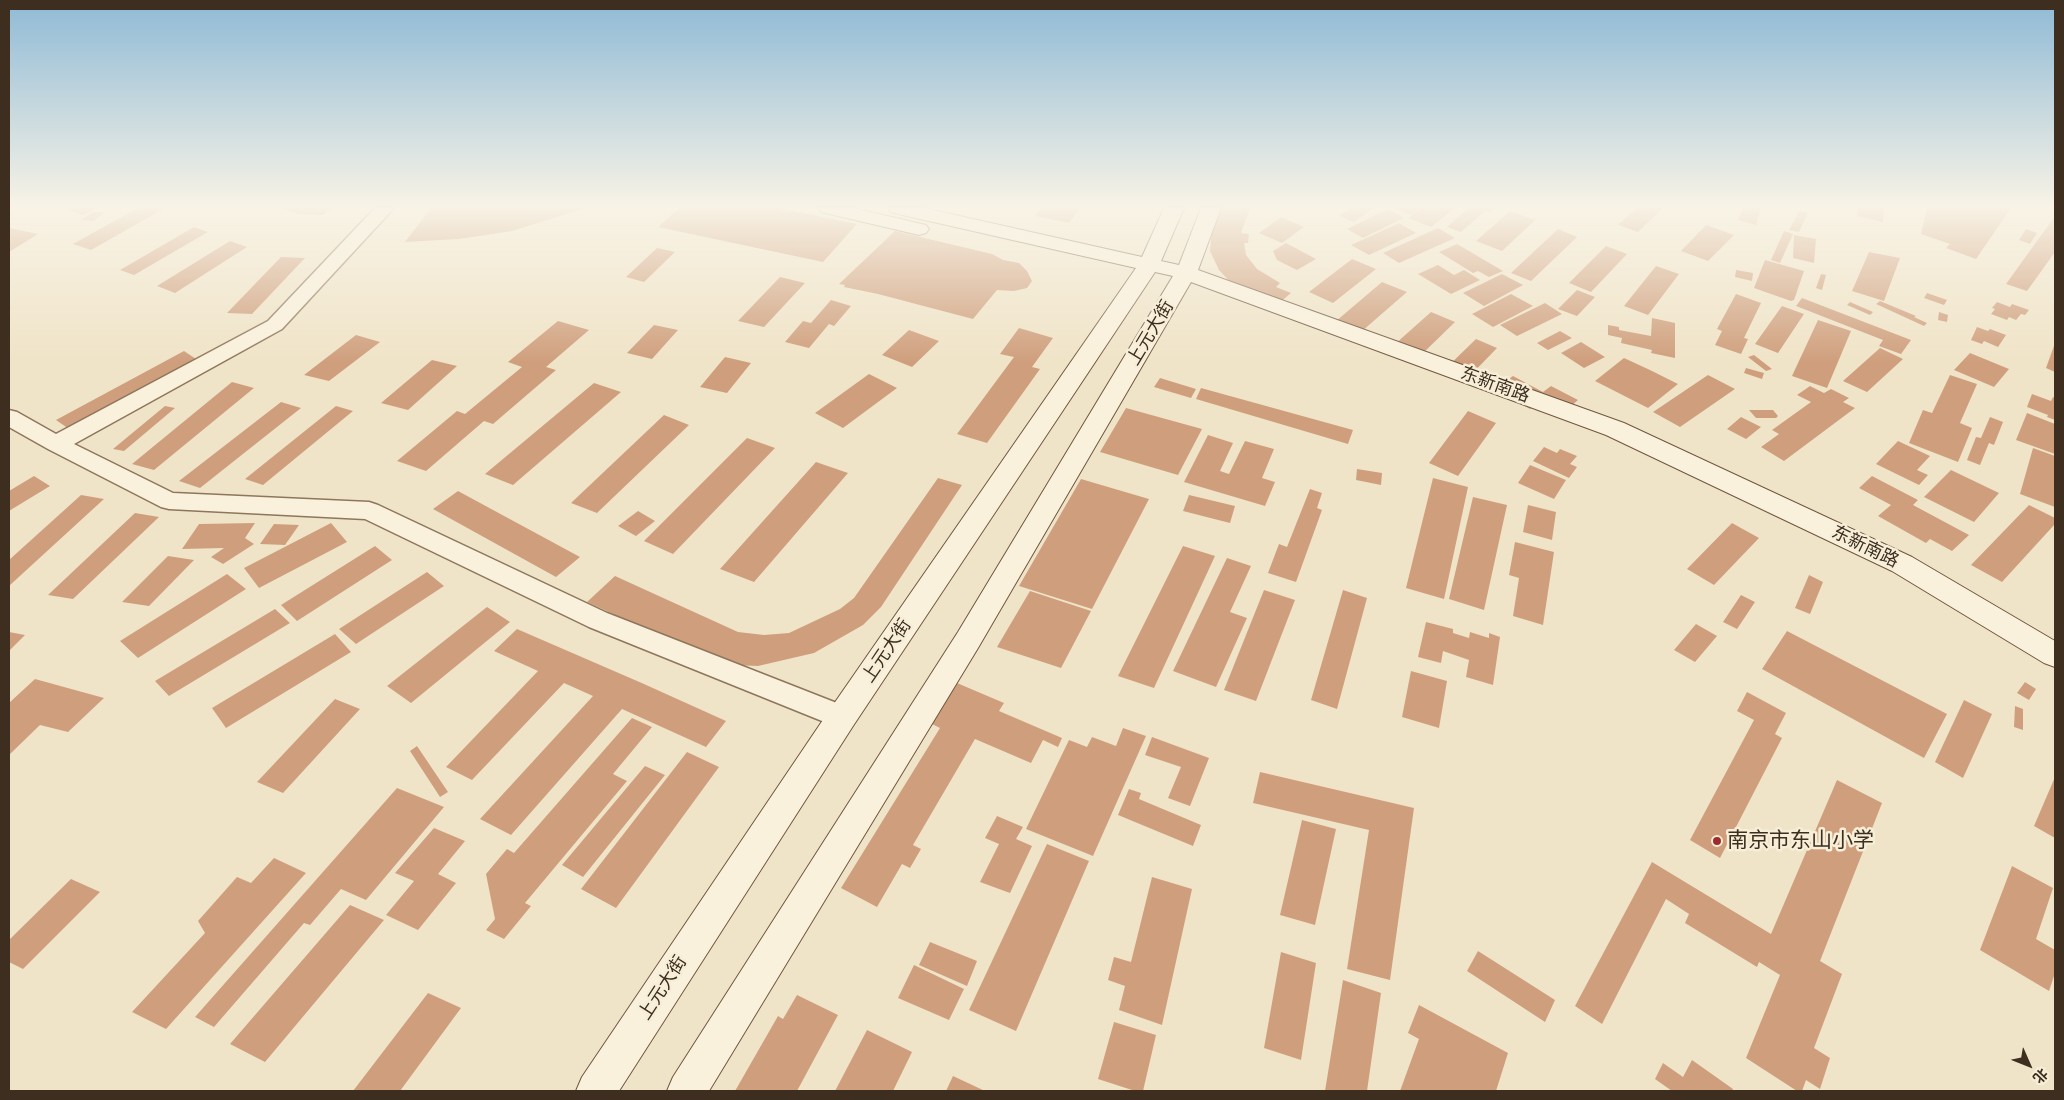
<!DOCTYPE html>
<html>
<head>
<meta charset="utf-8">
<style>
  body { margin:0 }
  #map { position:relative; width:2064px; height:1100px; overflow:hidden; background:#f0e4c8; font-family:Bitter,"Noto Sans SC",serif }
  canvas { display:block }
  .frame { position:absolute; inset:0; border:10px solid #3d2e20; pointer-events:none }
  .north { position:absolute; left:2004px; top:1040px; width:50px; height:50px; -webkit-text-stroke:4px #f7eed8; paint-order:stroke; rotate:134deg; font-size:14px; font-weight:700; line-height:20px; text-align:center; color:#3d2e20 }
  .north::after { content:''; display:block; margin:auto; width:18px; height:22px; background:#3d2e20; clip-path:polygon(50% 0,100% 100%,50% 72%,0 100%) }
</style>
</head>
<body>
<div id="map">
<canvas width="2064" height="1100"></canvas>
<div class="frame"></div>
<div class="north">北</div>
</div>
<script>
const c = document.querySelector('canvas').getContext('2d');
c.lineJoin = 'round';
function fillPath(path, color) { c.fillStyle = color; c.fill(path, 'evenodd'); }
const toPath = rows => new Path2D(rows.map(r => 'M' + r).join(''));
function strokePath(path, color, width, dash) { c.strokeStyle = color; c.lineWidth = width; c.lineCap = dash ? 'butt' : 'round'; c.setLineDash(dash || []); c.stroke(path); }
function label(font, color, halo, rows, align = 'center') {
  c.font = font + ' Bitter,"Noto Sans SC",serif'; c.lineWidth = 5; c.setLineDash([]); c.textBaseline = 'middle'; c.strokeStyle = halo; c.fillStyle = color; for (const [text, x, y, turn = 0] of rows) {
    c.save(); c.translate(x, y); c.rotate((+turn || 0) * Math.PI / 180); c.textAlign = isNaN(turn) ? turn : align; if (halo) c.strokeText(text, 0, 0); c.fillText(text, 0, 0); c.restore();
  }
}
fillPath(toPath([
  [72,208,96,208,83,215,68,210],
  [138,208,165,208,91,250,73,244],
  [280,208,331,208,323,215,298,214],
  [431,208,586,208,512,231,459,239,405,242],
  [679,208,779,208,857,224,823,262,658,227],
  [1041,208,1080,208,1069,223,1035,216],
  [1218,208,1250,208,1241,233,1249,234,1248,243,1244,243,1246,255,1257,269,1280,283,1276,287,1291,293,1273,308,1233,285,1219,270,1210,251,1212,230],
  [1351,208,1374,208,1354,222,1339,216],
  [1393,208,1420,208,1411,215],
  [1422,208,1455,208,1431,227,1408,218],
  [1468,208,1496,208,1490,213,1485,211,1461,232,1447,227],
  [1637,208,1663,208,1638,232,1618,225],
  [1743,208,1761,208,1756,225,1738,220],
  [1858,208,1884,208,1883,222,1857,216],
  [1927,208,2011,208,1976,259,1946,248,1950,244,1921,234],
  [1388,209,1404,218,1363,238,1347,229],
  [1510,211,1535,220,1502,251,1476,241],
  [1799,211,1808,213,1799,232,1789,230],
  [93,212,105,212,94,221,81,220],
  [2055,216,2055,252,2027,291,2006,284],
  [1281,217,1304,227,1282,243,1259,233],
  [1399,223,1416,233,1369,255,1351,245],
  [1706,225,1734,235,1708,261,1681,251],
  [194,227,208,232,134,275,120,270],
  [9,228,38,234,9,252],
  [1438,228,1455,238,1399,263,1383,253],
  [1558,229,1577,237,1531,281,1511,273],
  [2026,229,2037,233,2030,244,2019,240],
  [895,231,992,254,1003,260,1019,263,1027,271,1032,281,1027,288,1014,291,997,290,973,319,878,294,844,287,845,285,839,284],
  [1784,231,1793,234,1780,263,1771,260],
  [1794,235,1816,239,1814,263,1793,258],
  [230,241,247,247,175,293,157,286],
  [1286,243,1316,259,1297,270,1277,260,1273,251],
  [1457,244,1503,271,1489,277,1478,271,1473,273,1439,252],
  [1606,246,1627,254,1591,292,1569,283],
  [657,248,675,252,644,282,626,277],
  [1869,252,1900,258,1884,301,1852,291],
  [281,257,305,258,252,314,227,313],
  [1352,259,1376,269,1333,303,1309,292],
  [1765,260,1804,271,1794,300,1791,301,1754,288],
  [1438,265,1454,275,1464,270,1480,280,1451,294,1418,274],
  [1656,266,1679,274,1648,315,1624,306],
  [1736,270,1753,273,1752,281,1735,277],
  [1502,274,1523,285,1484,306,1463,293],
  [1821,274,1826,275,1822,290,1816,288],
  [780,277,805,283,764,327,738,321],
  [1382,282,1407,292,1354,338,1329,327],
  [1577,290,1595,297,1577,316,1558,309],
  [1927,293,1947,300,1944,305,1924,298],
  [1511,294,1533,306,1493,327,1472,314],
  [1736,294,1761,303,1744,338,1748,339,1741,354,1715,345,1722,331,1717,329],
  [1802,298,1911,340,1901,354,1879,346,1883,340,1796,306],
  [831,300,851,306,834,326,829,324,809,348,785,342,803,321,811,323],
  [1880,301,1916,316,1914,317,1927,323,1924,326,1876,304],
  [1850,302,1873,312,1870,315,1847,305],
  [1997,302,2010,307,2012,304,2029,310,2025,315,2021,314,2016,320,2009,317,2007,320,1991,314,1995,309,1992,308],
  [1545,303,1562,314,1517,336,1500,325],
  [1782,306,1804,314,1778,353,1755,344],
  [1431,312,1455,322,1419,357,1394,345],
  [1939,312,1948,315,1947,322,1938,320],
  [1652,318,1675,323,1675,358,1651,353,1652,350,1621,343,1622,338,1608,335,1608,325,1619,327,1619,330,1651,336],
  [1818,320,1851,331,1827,388,1792,376],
  [558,321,589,330,546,367,556,370,493,424,484,421,426,471,397,461,457,411,465,414,522,367,508,362],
  [654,325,678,330,652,359,627,353],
  [1977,327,1988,331,1990,329,2006,335,1998,347,1984,341,1982,344,1971,340],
  [1019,328,1053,338,1032,367,1040,369,987,443,957,434,1014,357,1000,354],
  [909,330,939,341,912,367,882,355],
  [1560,331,1572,338,1548,350,1537,343],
  [356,335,380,342,329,381,304,375],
  [1476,339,1497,348,1463,383,1441,373],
  [1581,342,1605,357,1584,368,1561,353],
  [2055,343,2055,372,2046,368],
  [1880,348,1903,359,1867,392,1843,381],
  [184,351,196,359,69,429,56,420],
  [1970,353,2009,369,1994,387,1954,370],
  [1754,355,1772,369,1766,371,1748,357],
  [725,357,751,363,727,393,700,387],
  [1624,358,1650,370,1678,384,1648,408,1595,381],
  [432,360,457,366,408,410,381,403],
  [1746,368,1764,373,1762,379,1744,373],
  [869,374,897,388,843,428,815,413],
  [1708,375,1735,389,1680,427,1653,412],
  [1950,375,1977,384,1960,423,1972,428,1958,462,1909,443,1923,410,1932,413],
  [1513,376,1543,392,1551,386,1578,400,1570,407,1547,397,1530,409,1513,399,1499,386],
  [1160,378,1196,389,1191,398,1154,387],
  [232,382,254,388,154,470,132,464],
  [594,383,621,392,513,485,485,474],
  [1810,386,1824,393,1831,389,1849,398,1843,402,1855,408,1784,461,1761,447,1779,434,1772,430,1811,402,1797,395],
  [1201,388,1353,430,1348,444,1196,399],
  [2032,394,2051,401,2053,397,2055,398,2055,420,2047,417,2048,415,2027,407],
  [281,402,301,408,200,488,179,481],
  [165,406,175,408,124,451,113,449],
  [336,406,353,411,263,485,245,479],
  [1126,408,1202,429,1178,475,1100,452],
  [1749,410,1773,410,1778,416,1776,418,1756,418],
  [1468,411,1496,423,1458,476,1429,463],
  [2027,413,2055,424,2055,454,2016,440],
  [664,415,689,425,597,513,571,503],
  [1741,417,1761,427,1746,439,1727,429],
  [1990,417,2003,422,1994,445,1989,443,1980,465,1967,460,1976,437,1981,438],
  [1208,435,1233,443,1220,471,1229,474,1245,441,1274,449,1262,478,1275,482,1265,506,1184,482],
  [747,438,775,448,673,554,644,541],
  [1898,441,1930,456,1917,470,1928,475,1919,485,1876,464],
  [1544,447,1557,453,1560,449,1577,456,1570,464,1577,467,1569,478,1533,461],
  [2033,448,2055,456,2055,507,2020,494],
  [816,462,848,473,754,582,720,569],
  [1530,465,1566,480,1554,499,1518,483],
  [1357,469,1382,473,1381,485,1356,480],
  [1951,470,1999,493,1974,522,1924,497],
  [34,476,50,486,9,511,9,491],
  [1872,476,1918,500,1913,505,1969,535,1952,551,1930,539,1926,543,1878,516,1891,505,1859,488],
  [938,478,962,485,881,607,863,625,814,653,758,666,732,665,650,631,587,602,615,576,738,632,764,635,789,633,840,609,854,598],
  [1433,478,1468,487,1444,599,1406,588],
  [1081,479,1149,499,1092,609,1019,586],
  [1310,489,1322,493,1317,508,1322,510,1296,582,1268,573,1279,544,1287,547],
  [458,491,580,557,556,577,433,509],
  [81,495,104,499,9,586,9,560],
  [1189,495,1235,506,1230,523,1183,511],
  [1473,497,1507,505,1484,610,1449,599],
  [1528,505,1556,512,1552,540,1523,532],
  [2029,505,2055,518,2055,524,2002,582,1971,565],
  [638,511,655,521,636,536,618,526],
  [135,513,159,517,73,599,48,595],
  [255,523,245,538,254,544,223,564,211,557,224,548,182,549,199,524],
  [331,523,347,542,259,588,244,568],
  [1732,523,1759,538,1714,585,1687,569],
  [274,524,299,525,285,545,260,544],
  [1515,542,1554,552,1543,625,1513,616,1519,578,1509,575],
  [375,546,392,560,297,621,281,605],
  [1183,546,1215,556,1154,688,1118,676],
  [168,556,194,560,149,606,122,602],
  [1227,558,1251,566,1230,612,1247,618,1216,687,1173,671],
  [427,572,444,586,356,644,339,629],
  [227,574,246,589,138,658,120,641],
  [1809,575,1823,582,1810,614,1795,608],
  [1264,590,1295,600,1256,701,1224,690],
  [1343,590,1367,598,1337,709,1311,700],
  [1030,591,1091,611,1061,668,997,647],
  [1741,595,1755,602,1737,629,1723,622],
  [487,607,510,622,411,703,387,686],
  [275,609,290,623,169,696,155,681],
  [1426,622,1453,629,1453,633,1469,638,1470,632,1489,638,1489,633,1500,637,1493,685,1466,677,1469,660,1443,651,1441,663,1418,657],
  [1696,624,1717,636,1695,662,1674,650],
  [517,629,644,684,726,721,706,747,622,709,511,835,480,819,593,696,564,683,472,780,446,767,538,671,494,651],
  [1787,631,1947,714,1924,758,1762,669],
  [9,632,25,635,9,651],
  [335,634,351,652,226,728,212,708],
  [1411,671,1447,681,1439,728,1402,717],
  [35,679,104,698,68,732,40,725,9,755,9,703],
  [2025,682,2036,689,2029,700,2017,693],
  [957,683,1004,703,999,711,1062,738,1058,747,1043,740,1031,763,975,739,913,845,921,849,910,868,902,864,877,907,841,888,940,728,930,723],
  [1747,692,1786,713,1775,734,1782,738,1720,858,1690,840,1754,720,1737,711],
  [335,699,360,709,283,793,257,782],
  [1964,700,1992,714,1963,778,1935,762],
  [2015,706,2023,709,2023,730,2014,727],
  [632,718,652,727,613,774,627,781,525,903,531,906,504,939,486,930,495,919,486,874,507,849,514,853],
  [1123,728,1146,736,1093,856,1026,829,1069,740,1087,747,1092,737,1116,746],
  [1152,737,1209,758,1190,806,1168,798,1181,767,1145,755],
  [417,746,448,792,440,797,410,751],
  [687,752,719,767,616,908,581,889],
  [645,766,665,775,583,877,562,865],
  [1260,772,1414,808,1390,980,1347,969,1369,830,1253,803],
  [2055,777,2055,838,2034,826],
  [1837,780,1882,803,1820,961,1842,974,1814,1048,1830,1058,1820,1089,1806,1080,1802,1091,1797,1091,1746,1058,1780,975,1759,962,1757,967,1685,923,1689,914,1666,899,1602,1024,1575,1006,1652,862,1771,934],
  [397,788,444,807,366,900,341,889,310,925,304,923,214,1027,195,1017],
  [1129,789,1141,793,1139,799,1201,825,1193,846,1118,815],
  [997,816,1023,827,1016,839,1032,846,1010,893,980,882,999,844,985,838],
  [1302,820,1336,829,1315,925,1280,915],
  [434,828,465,841,438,874,456,883,418,930,386,915,414,881,395,873],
  [1047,844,1089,861,1016,1031,969,1010],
  [274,858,306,873,166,1029,132,1012,205,933,198,921,237,877,251,883],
  [2012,866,2053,888,2036,939,2055,950,2055,973,2049,991,1980,950],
  [1152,877,1192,889,1162,1025,1119,1010,1125,986,1108,980,1114,957,1131,962],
  [71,879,100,892,23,969,9,962,9,940],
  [350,905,384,920,265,1062,230,1044],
  [930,942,977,961,967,986,919,965],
  [1478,951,1555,1000,1545,1022,1467,971],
  [1281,952,1316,963,1301,1060,1264,1048],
  [914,965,964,989,949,1020,898,998],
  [1343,980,1381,993,1367,1091,1325,1091],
  [428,993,461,1008,400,1091,353,1091],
  [797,995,838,1015,797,1091,735,1091,778,1016,783,1019],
  [1419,1005,1508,1053,1496,1091,1400,1091,1419,1039,1408,1033],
  [1114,1022,1156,1035,1143,1091,1135,1091,1098,1079],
  [867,1030,912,1052,893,1091,835,1091],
  [1692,1060,1733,1089,1732,1091,1672,1091,1655,1079,1663,1063,1683,1077],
  [953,1076,985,1091,946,1091]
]), '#cf9f7d');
const street = toPath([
  [375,208,394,208,282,329,74,444,173,493,369,502,378,505,607,613,852,709,856,717,852,725,842,729,832,725,589,627,365,519,169,509,161,507,48,449,9,427,9,410,17,412,56,434,268,321,375,208]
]);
const secondary = toPath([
  [818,208,853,208,926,225,929,229,926,233,919,235,821,212,818,208],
  [888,208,924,208,1142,257,1164,208,1184,208,1161,261,1179,265,1201,208,1221,208,1198,270,1624,423,1912,557,2055,641,2055,667,2044,663,1892,571,1606,435,1191,282,978,648,709,1091,667,1091,673,1077,958,632,1173,276,1155,272,853,726,619,1091,576,1091,582,1077,831,708,1136,268,898,214,891,212,888,208]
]);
strokePath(street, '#8d765c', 3);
strokePath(secondary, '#6f573f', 2);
fillPath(street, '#faf1dc');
fillPath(secondary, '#faf1dc');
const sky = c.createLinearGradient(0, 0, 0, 362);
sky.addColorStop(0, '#8fbad6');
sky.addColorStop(0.57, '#f8f3e6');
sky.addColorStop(1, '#f8f3e600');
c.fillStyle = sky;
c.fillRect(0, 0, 2064, 362);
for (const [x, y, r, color] of [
  [1717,841,5,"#9e2a2b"]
]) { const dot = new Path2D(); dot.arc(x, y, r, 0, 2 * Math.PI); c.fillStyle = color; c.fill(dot); strokePath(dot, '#f7eed8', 2); }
label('18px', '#3d2e20', '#f7eed8', [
  ["上元大街",1151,333,-59],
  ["东新南路",1495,385,20],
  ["东新南路",1865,547,26],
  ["上元大街",887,651,-56],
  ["上元大街",663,988,-57]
]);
label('21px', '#3d2e20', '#f7eed8', [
  ["南京市东山小学",1727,841]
], 'left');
</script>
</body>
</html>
